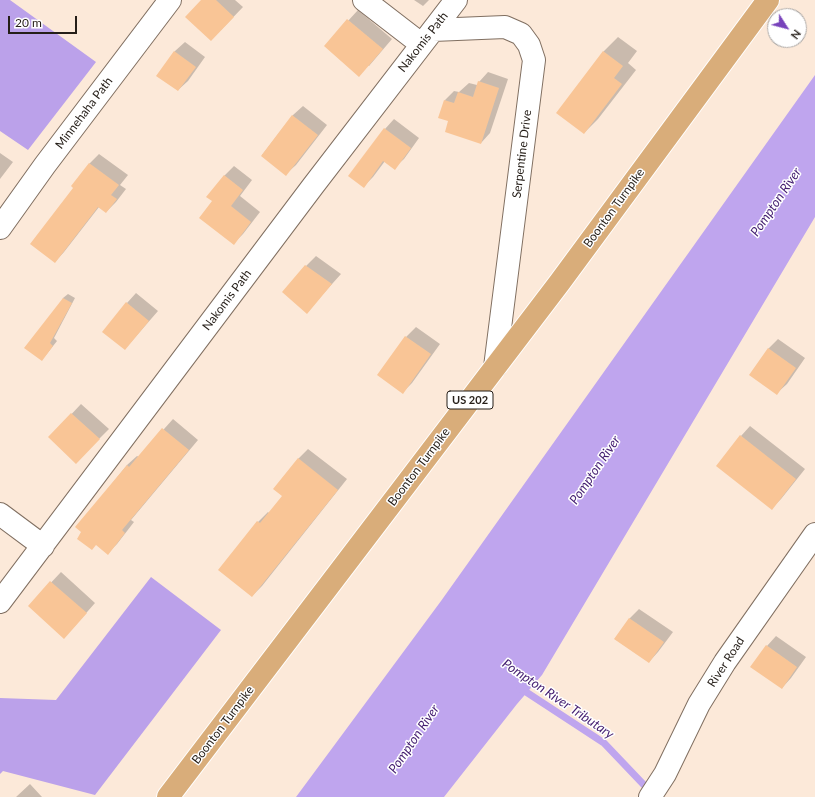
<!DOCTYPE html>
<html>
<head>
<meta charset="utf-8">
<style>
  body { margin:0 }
  #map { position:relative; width:815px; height:797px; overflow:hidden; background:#fce9d9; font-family:Lato,sans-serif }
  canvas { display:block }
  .north { position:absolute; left:767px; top:8px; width:40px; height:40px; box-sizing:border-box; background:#fff; border:1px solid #a8a5a3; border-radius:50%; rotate:126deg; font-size:11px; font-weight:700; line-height:16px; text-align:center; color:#251e18 }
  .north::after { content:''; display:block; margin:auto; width:14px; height:18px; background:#7843bb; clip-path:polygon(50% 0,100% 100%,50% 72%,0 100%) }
  .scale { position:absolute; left:8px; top:16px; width:69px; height:18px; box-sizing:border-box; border:2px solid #251e18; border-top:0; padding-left:5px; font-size:12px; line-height:14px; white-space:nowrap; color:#251e18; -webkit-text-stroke:3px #fff; paint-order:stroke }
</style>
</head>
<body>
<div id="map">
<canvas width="815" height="797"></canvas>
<div class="north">N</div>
<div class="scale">20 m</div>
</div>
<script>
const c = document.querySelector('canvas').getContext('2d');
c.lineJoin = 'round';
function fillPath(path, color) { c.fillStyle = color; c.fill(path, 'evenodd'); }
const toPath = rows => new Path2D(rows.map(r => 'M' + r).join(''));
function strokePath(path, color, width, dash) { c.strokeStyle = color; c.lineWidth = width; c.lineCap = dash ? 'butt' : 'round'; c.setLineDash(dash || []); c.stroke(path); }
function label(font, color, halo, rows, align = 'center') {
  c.font = font + ' Lato,sans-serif'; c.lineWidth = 3; c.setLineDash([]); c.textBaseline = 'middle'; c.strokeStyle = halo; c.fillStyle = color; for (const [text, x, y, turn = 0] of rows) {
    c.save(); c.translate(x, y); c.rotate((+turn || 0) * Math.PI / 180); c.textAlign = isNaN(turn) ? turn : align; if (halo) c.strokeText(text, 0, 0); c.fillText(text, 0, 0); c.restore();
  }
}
fillPath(toPath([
  [0,0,10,0,96,62,28,150,0,131],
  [151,577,221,630,95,795,3,771,0,774,0,698,56,700]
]), '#bba1ea');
fillPath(toPath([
  [815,75,815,217,542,675,517,704,444,797,296,797,441,601]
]), '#bfa5ee');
fillPath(toPath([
  [202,0,235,0,243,7,221,30],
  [414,0,429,0,423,6],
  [358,10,392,39,369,66,325,46],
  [618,37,637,51,628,63,636,70,598,119,584,133,557,113,604,51],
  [185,42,205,57,188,81,178,90,158,75,175,51],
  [488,72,508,79,490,133,481,143,450,121,445,100,454,91,459,92,469,83,477,85,479,82],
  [303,106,327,125,296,165,286,174,262,155,293,115],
  [394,119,419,138,404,159,394,168,385,161,373,177,364,186,385,129],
  [0,153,13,162,0,179],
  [99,154,128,175,120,185,126,189,116,202,106,212,99,207,64,252,55,262,74,188,89,164],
  [234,166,252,180,240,196,260,212,243,234,233,244,213,201,224,176],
  [316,256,341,274,307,312,306,266],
  [136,293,158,311,125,349,127,303],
  [68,294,75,298,54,338,57,341,46,355,63,298],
  [416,327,440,344,412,383,403,392,406,337],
  [778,339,805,358,787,384,777,393,768,349],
  [81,404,109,429,76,462,50,437],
  [173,419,198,440,131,520,134,522,117,544,108,553,77,527,127,465,137,456,139,457],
  [750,426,805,469,781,499,772,508,741,436],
  [308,449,347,479,262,586,252,596,258,522,268,512,269,513,283,496,298,459],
  [61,572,95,603,73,628,29,606],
  [639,609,673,632,658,652,649,662,615,639,630,618],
  [776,636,806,657,791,678,782,688,767,646],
  [30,784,42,797,16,797]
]), '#0003');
strokePath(toPath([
  [520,688,604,743,644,785]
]), '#bfa5ee', 7);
fillPath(toPath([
  [201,0,216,0,234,17,211,41,185,17],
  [347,19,383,49,359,77,324,46],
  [174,51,196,67,178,91,156,76],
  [603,51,623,66,614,78,622,84,584,134,556,113],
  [478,81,499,88,481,144,445,132,448,121,438,118,444,100,454,103,458,92,473,97],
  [292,115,318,135,286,176,261,156],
  [384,128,411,148,395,170,383,161,364,188,348,176],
  [89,163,119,185,111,195,117,199,106,213,98,207,55,263,30,244,73,188,71,186],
  [224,175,243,190,231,206,251,222,234,245,199,218,212,201,206,197],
  [305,265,332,284,307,314,282,292],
  [63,298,72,303,50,343,53,346,42,361,24,348],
  [126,302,149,321,125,350,102,332],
  [405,336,431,354,403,394,377,375],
  [768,348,796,368,777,395,749,375],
  [71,413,100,439,76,464,48,437],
  [162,428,189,450,122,530,125,533,108,555,96,545,92,550,77,539,81,532,75,527,127,465,129,467],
  [740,435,796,479,772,510,716,466],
  [298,458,338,490,252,597,218,570,257,521,260,523,282,496,273,489],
  [50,581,87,613,64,639,28,606],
  [629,618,664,642,649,663,614,639],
  [766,645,797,667,782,689,750,667]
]), '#f9c596');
const street = toPath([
  [364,0,421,44],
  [433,30,505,27,521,34,529,45,534,60,495,367],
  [0,228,45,165,170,0],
  [0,514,43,546],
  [0,602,313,186,456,0],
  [650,797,665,774,699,704,725,662,815,534]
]);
const primary = toPath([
  [168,797,560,282,768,0]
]);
strokePath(street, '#806f61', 24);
strokePath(primary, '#fff', 24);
strokePath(street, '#fff', 22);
strokePath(primary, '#d9ad7a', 22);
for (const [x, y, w] of [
  [470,400,46]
]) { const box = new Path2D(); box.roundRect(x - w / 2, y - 9, w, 18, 3); c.fillStyle = '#fff'; c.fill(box); strokePath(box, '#251e18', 1); }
label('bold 11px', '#251e18', null, [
  ["US 202",470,400]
]);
label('12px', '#251e18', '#fff', [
  ["Nakomis Path",423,42,-52],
  ["Minnehaha Path",84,113,-53],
  ["Serpentine Drive",522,154,-83],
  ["Boonton Turnpike",614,208,-54],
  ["Nakomis Path",227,300,-53],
  ["Boonton Turnpike",419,467,-53],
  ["River Road",726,662,-57],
  ["Boonton Turnpike",223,725,-53]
]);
label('italic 13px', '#431d70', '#fff', [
  ["Pompton River",776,202,-56],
  ["Pompton River",595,470,-56],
  ["Pompton River Tributary",558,699,34],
  ["Pompton River",414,739,-56]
]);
</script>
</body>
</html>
